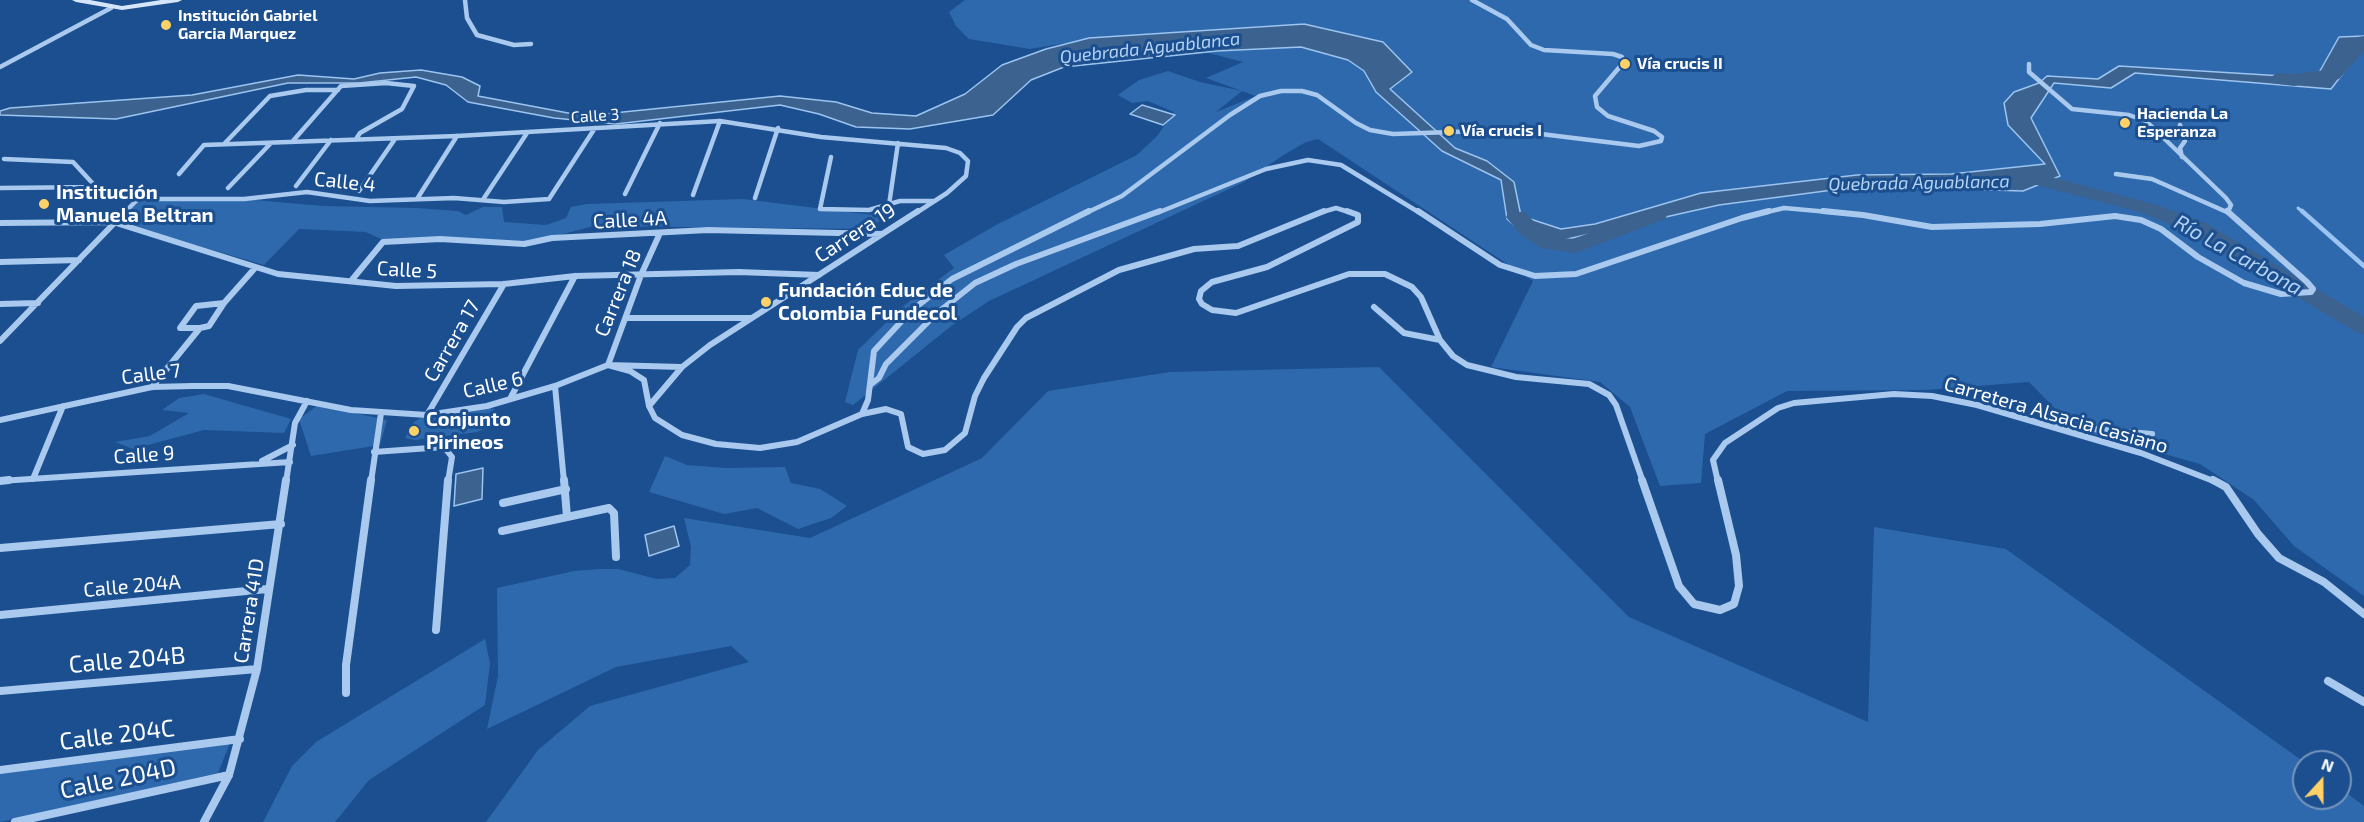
<!DOCTYPE html>
<html>
<head>
<meta charset="utf-8">
<style>
  body { margin:0 }
  #map { position:relative; width:2364px; height:822px; overflow:hidden; background:#1b4f8f; font-family:"Exo 2",sans-serif }
  canvas { display:block }
  .north { position:absolute; left:2292px; top:750px; width:60px; height:60px; box-sizing:border-box; background:#1b4f8f; border:2px solid #7695bc; border-radius:50%; rotate:21deg; font-size:16px; font-weight:700; line-height:24px; text-align:center; color:#fff }
  .north::after { content:''; display:block; margin:auto; width:21px; height:27px; background:#ffd166; clip-path:polygon(50% 0,100% 100%,50% 72%,0 100%) }
</style>
</head>
<body>
<div id="map">
<canvas width="2364" height="822"></canvas>
<div class="north">N</div>
</div>
<script>
const c = document.querySelector('canvas').getContext('2d');
c.lineJoin = 'round';
function fillPath(path, color) { c.fillStyle = color; c.fill(path, 'evenodd'); }
const toPath = rows => new Path2D(rows.map(r => 'M' + r).join(''));
function strokePath(path, color, width, dash) { c.strokeStyle = color; c.lineWidth = width; c.lineCap = dash ? 'butt' : 'round'; c.setLineDash(dash || []); c.stroke(path); }
function label(font, color, halo, rows, align = 'center') {
  c.font = font + ' "Exo 2",sans-serif'; c.lineWidth = 6; c.setLineDash([]); c.textBaseline = 'middle'; c.strokeStyle = halo; c.fillStyle = color; for (const [text, x, y, turn = 0] of rows) {
    c.save(); c.translate(x, y); c.rotate((+turn || 0) * Math.PI / 180); c.textAlign = isNaN(turn) ? turn : align; if (halo) c.strokeText(text, 0, 0); c.fillText(text, 0, 0); c.restore();
  }
}
fillPath(toPath([
  [965,0,2364,0,2364,596,2294,546,2254,500,2200,464,2075,429,2029,382,1926,390,1787,391,1705,434,1701,483,1660,486,1630,407,1600,382,1491,367,1533,281,1318,139,1306,142,1282,156,1244,182,989,301,950,327,853,405,845,402,858,350,902,307,954,268,944,255,996,225,1137,155,1157,136,1174,112,1148,101,1132,103,1118,95,1139,80,1168,71,1200,82,1242,91,1216,112,1256,96,1206,78,1243,62,1182,46,1091,39,1030,49,969,39,956,26,949,12],
  [139,199,244,199,323,206,417,208,458,211,466,215,483,207,502,207,504,222,546,225,566,218,571,207,587,204,743,199,873,215,895,212,866,229,594,226,524,244,383,240,366,232,299,229,264,265,117,222],
  [1379,367,1629,617,1868,722,1874,527,2006,549,2304,762,2304,798,2340,798,2340,788,2364,806,2364,822,486,822,538,750,590,706,749,662,731,646,616,667,487,729,498,676,497,588,574,571,599,569,618,569,657,579,675,578,690,565,691,547,684,518,810,538,982,458,1048,391,1170,372],
  [204,394,291,419,284,433,204,430,133,449,115,442,150,436,189,413,162,410,179,398],
  [318,405,387,420,380,445,311,456,299,419],
  [489,408,494,409,494,421,489,427,477,432,415,440,405,438,414,422,422,417],
  [665,456,687,465,726,468,785,467,791,483,820,489,847,506,831,518,798,529,757,508,724,514,649,492],
  [485,639,490,663,485,705,369,780,335,822,263,822,292,766,316,742],
  [230,743,218,773,0,822,0,773]
]), '#2e69ad');
const water = toPath([
  [1304,24,1383,42,1412,72,1390,89,1455,148,1487,161,1514,182,1521,216,1561,229,1595,224,1701,193,1857,175,1951,174,2045,164,2008,125,2004,103,2014,92,2039,83,2047,76,2098,79,2119,66,2316,78,2339,37,2364,36,2364,46,2331,89,2135,73,2111,88,2054,83,2031,118,2060,176,2023,191,1863,186,1719,205,1563,240,1528,238,1507,219,1501,180,1442,151,1376,92,1364,71,1348,60,1301,47,1217,51,1064,67,1031,80,993,115,910,129,856,127,819,114,780,105,616,124,554,118,468,102,446,85,416,77,359,83,288,83,116,119,0,115,0,111,10,108,192,95,298,75,354,79,380,73,421,70,462,77,480,86,478,96,584,116,780,96,836,102,872,113,916,116,965,94,1002,65,1046,49,1089,38,1304,24],
  [1142,105,1175,115,1163,125,1130,114,1142,105],
  [483,468,482,499,454,506,456,474,483,468],
  [674,526,679,546,649,556,645,535,674,526]
]);
fillPath(water, '#3c6290');
strokePath(water, '#9cc4f0', 1.5);
strokePath(toPath([
  [2298,208,2304,213]
]), '#9cc4f0', 3);
strokePath(toPath([
  [2302,211,2364,266]
]), '#9cc4f0', 4.5);
fillPath(toPath([
  [2364,36,2364,51,2339,79,2294,86,2270,83,2268,79,2277,73,2294,74,2326,70,2358,37,2364,36],
  [2036,173,2154,204,2204,222,2364,317,2364,335,2356,332,2188,232,2140,212,2029,183,2026,179,2029,175,2036,173],
  [1657,208,1665,209,1668,214,1665,219,1575,253,1541,248,1521,235,1506,217,1509,212,1525,212,1537,225,1555,237,1573,239,1657,208]
]), '#3c6290');
strokePath(toPath([
  [465,0,467,18,477,35,514,45,531,44],
  [2029,64,2029,72,2072,109,2129,115,2146,121,2226,198,2231,205,2228,212],
  [0,67,111,8],
  [2180,125,2185,141,2180,148,2182,157],
  [292,142,341,86,386,83,414,86,402,109,360,133,356,139],
  [225,143,270,96,306,90,338,90],
  [831,157,820,209,869,210,900,201,934,201],
  [4,159,73,162,96,187,138,199,244,199,307,192,370,201,454,198,504,202,549,199,595,128],
  [179,174,204,145,457,136,720,121,821,137,946,148,960,153,968,161,966,176,947,193,916,213],
  [2116,174,2152,179,2229,213],
  [296,186,331,140],
  [0,188,95,187],
  [228,188,271,143],
  [359,191,395,139],
  [625,194,660,123],
  [693,195,720,121],
  [484,198,527,133],
  [755,198,778,128],
  [417,199,457,136],
  [889,205,898,143],
  [124,213,138,199],
  [1086,213,1122,196,1230,115,1260,96,1281,91,1302,91,1317,95,1356,123,1370,130,1393,134,1481,131,1541,134,1639,146,1661,141,1662,137,1654,131,1608,116,1597,107,1595,96,1623,63,1622,57,1613,54,1544,50,1531,45,1507,19,1472,0],
  [1157,213,1266,169,1308,160,1341,165,1420,213],
  [1319,213,1336,208,1352,213],
  [1763,213,1784,208,1840,213]
]), '#a9c9ee', 4.5);
strokePath(toPath([
  [1347,211,1358,215,1358,222,1267,267,1212,282,1201,291,1199,299,1202,304,1212,310,1236,313,1349,274,1385,274,1412,287,1421,297,1440,340,1453,356,1467,365,1516,377,1589,384,1609,395,1616,405,1643,482],
  [1418,211,1500,265,1535,276,1576,274,1742,218,1769,211],
  [1823,211,1863,215,1932,227,2040,224,2115,216,2141,220,2161,229,2198,257,2244,283,2281,294,2311,292,2313,289,2307,282,2227,211],
  [0,223,113,222,278,274,396,286,504,284,575,276,739,272,819,275],
  [0,262,79,260],
  [351,281,383,242,440,239,524,244,552,238,708,230,882,234],
  [0,304,38,303],
  [1374,307,1404,333,1440,340],
  [626,318,751,318],
  [200,328,180,328,196,306,224,303],
  [0,341,126,211],
  [608,365,630,371,644,380,649,406,655,418,682,435,716,444,760,448,797,442,862,414,868,400,874,351,911,311,952,279,1089,211],
  [608,365,641,275,660,233],
  [870,385,879,378,886,364,936,314,975,283,1016,264,1160,211],
  [555,386,564,482],
  [152,387,200,328,209,326,224,303,255,268],
  [510,399,575,276],
  [649,406,682,367,710,345,918,211],
  [862,414,886,409,901,414,908,447,923,454,945,450,965,433,975,396,984,378,1017,327,1026,318,1119,270,1194,249,1238,246,1324,211],
  [427,415,504,284],
  [0,420,152,387,192,386,228,386,351,410,427,415,487,406,555,386,608,365,682,367],
  [2057,426,2152,434],
  [374,452,444,447,452,457,448,482],
  [262,461,293,445],
  [33,479,63,406],
  [0,481,290,462],
  [286,482,295,423,307,401],
  [371,482,381,413],
  [1718,482,1713,460,1725,443,1778,408,1794,403,1894,394,1932,396,1977,405,2141,453,2216,482]
]), '#a9c9ee', 6);
strokePath(toPath([
  [564,480,567,517],
  [1642,480,1679,586,1694,604,1720,610,1734,604,1739,586,1736,555,1718,480],
  [2213,480,2226,487,2258,534,2279,558,2324,582,2364,614],
  [0,481,9,480],
  [503,503,566,489],
  [502,531,609,508,614,513,616,557],
  [0,548,281,524],
  [0,615,267,589],
  [436,630,448,480],
  [2328,681,2364,702],
  [0,691,257,669],
  [346,693,346,665,371,480],
  [0,770,240,739],
  [15,822,229,775],
  [204,822,229,775,257,669,286,480]
]), '#a9c9ee', 8);
fillPath(toPath([
  [72,0,90,0,122,6,161,0,182,0,178,2,122,10,76,2,72,0]
]), '#d6e6fa');
for (const [x, y, r, color] of [
  [166,25,6,"#ffd166"],
  [1625,64,6,"#ffd166"],
  [2125,123,6,"#ffd166"],
  [1449,131,6,"#ffd166"],
  [44,204,6,"#ffd166"],
  [766,302,6,"#ffd166"],
  [414,431,6,"#ffd166"]
]) { const dot = new Path2D(); dot.arc(x, y, r, 0, 2 * Math.PI); c.fillStyle = color; c.fill(dot); strokePath(dot, '#1b4f8f', 2); }
label('bold 16px', '#fff', '#1b4f8f', [
  ["Institución Gabriel",178,16],
  ["Garcia Marquez",178,34],
  ["Vía crucis II",1637,64],
  ["Hacienda La",2137,114],
  ["Esperanza",2137,132],
  ["Vía crucis I",1461,131]
], 'left');
label('16px', '#fff', '#1b4f8f', [
  ["Calle 3",595,116,-4]
]);
label('italic 18px', '#b5d3f5', '#1b4f8f', [
  ["Quebrada Aguablanca",1150,48,-6],
  ["Quebrada Aguablanca",1919,183,-1]
]);
label('20px', '#fff', '#1b4f8f', [
  ["Calle 4",345,182,6],
  ["Calle 4A",630,220,-3],
  ["Carrera 19",855,233,-33],
  ["Calle 5",407,270,3],
  ["Carrera 18",618,293,-68],
  ["Carrera 17",452,341,-60],
  ["Calle 7",151,374,-7],
  ["Calle 6",493,385,-13],
  ["Carretera Alsacia Casiano",2056,415,16],
  ["Calle 9",144,455,-4],
  ["Calle 204A",132,586,-5],
  ["Carrera 41D",249,611,-81]
]);
label('bold 20px', '#fff', '#1b4f8f', [
  ["Institución",56,192],
  ["Manuela Beltran",56,215],
  ["Fundación Educ de",778,290],
  ["Colombia Fundecol",778,313],
  ["Conjunto",426,419],
  ["Pirineos",426,442]
], 'left');
label('italic 21px', '#b5d3f5', '#1b4f8f', [
  ["Río La Carbona",2238,255,29]
]);
label('24px', '#fff', '#1b4f8f', [
  ["Calle 204B",127,660,-5],
  ["Calle 204C",117,735,-7],
  ["Calle 204D",118,779,-12]
]);
</script>
</body>
</html>
